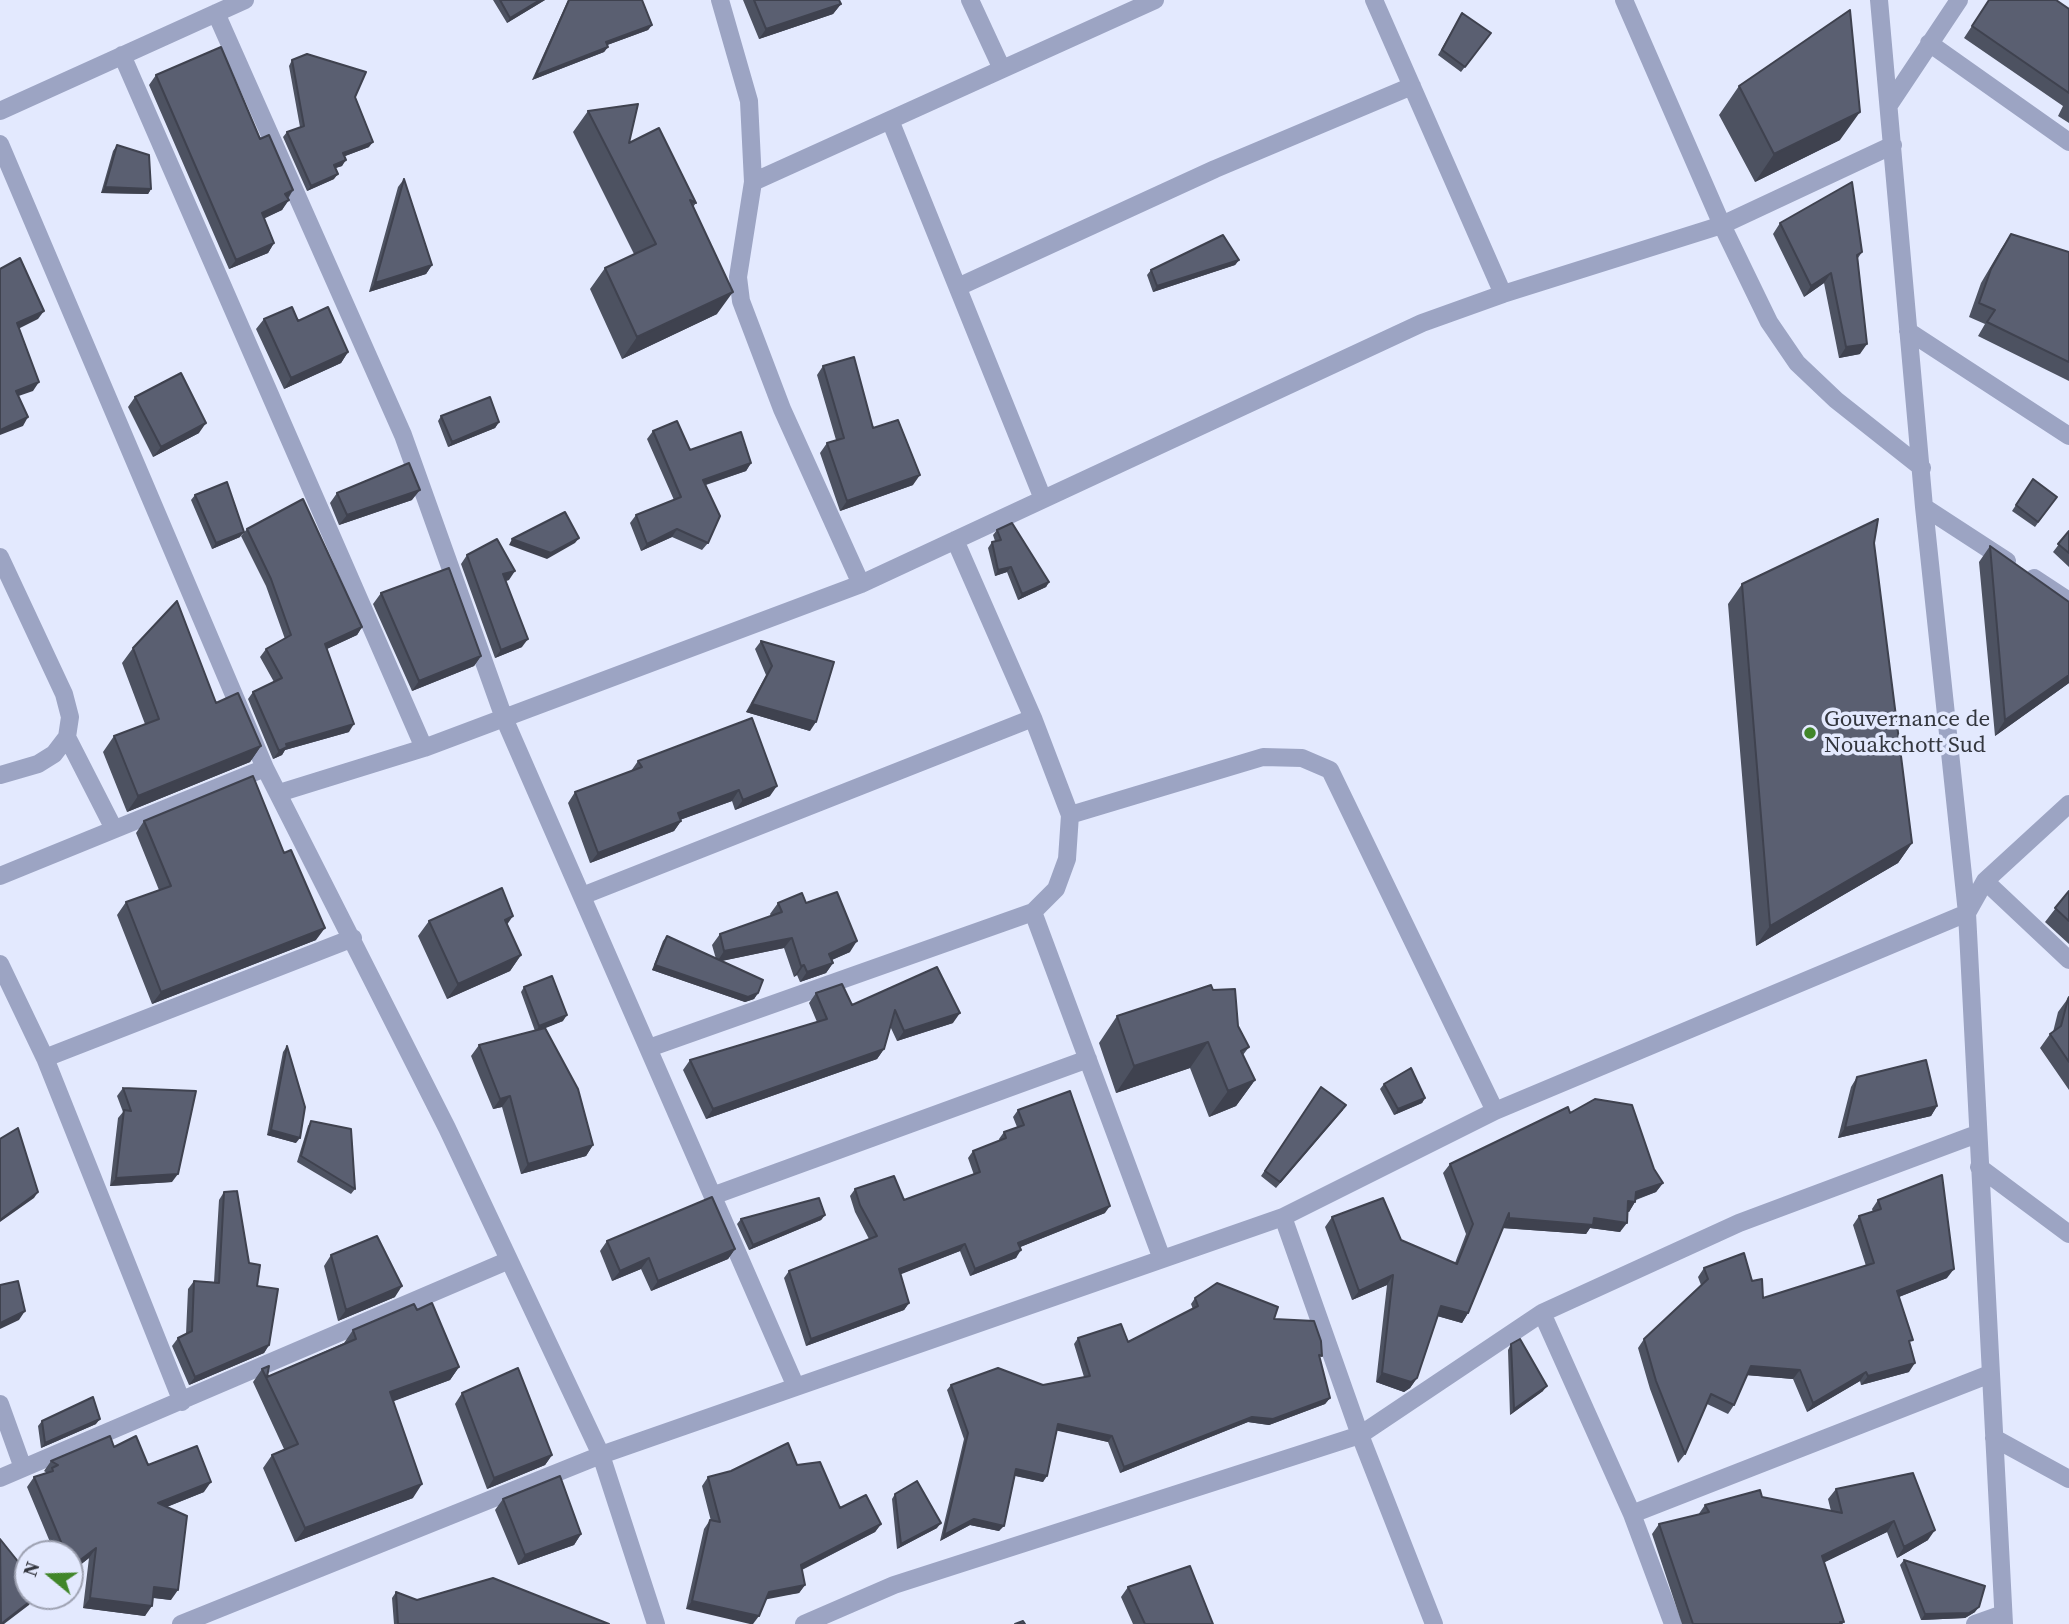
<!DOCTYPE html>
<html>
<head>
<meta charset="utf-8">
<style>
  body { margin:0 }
  #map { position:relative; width:2069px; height:1624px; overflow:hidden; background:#e3e9fe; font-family:"Source Serif 4",serif }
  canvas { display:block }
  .north { position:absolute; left:14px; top:1540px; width:70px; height:70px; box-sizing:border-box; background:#e3e9fe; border:2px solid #9da1b1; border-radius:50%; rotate:289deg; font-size:19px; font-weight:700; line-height:28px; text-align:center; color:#33363e }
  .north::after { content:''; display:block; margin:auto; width:24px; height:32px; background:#41862a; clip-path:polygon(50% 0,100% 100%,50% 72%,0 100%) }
</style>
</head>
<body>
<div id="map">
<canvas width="2069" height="1624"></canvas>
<div class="north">N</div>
</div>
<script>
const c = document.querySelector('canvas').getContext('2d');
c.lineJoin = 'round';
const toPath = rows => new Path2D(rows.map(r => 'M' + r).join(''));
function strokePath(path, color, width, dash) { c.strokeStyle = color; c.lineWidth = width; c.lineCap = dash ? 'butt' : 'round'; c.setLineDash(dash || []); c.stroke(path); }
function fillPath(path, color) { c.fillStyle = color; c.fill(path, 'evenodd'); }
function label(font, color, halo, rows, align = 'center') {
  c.font = font + ' "Source Serif 4",serif'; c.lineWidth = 7; c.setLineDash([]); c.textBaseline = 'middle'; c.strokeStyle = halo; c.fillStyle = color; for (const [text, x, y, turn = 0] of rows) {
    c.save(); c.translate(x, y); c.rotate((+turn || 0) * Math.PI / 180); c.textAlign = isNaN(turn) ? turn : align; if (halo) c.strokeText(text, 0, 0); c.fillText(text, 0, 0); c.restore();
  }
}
strokePath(toPath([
  [720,0,749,101,753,182,738,277,741,301,782,409,861,584],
  [970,0,1002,69],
  [1374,0,1503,294],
  [1624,0,1722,225,1769,322,1797,363,1836,400,1922,468],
  [1879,0,1924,507,1967,913,2004,1624],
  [216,13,403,435,504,718,796,1387],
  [1929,43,2069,142],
  [122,55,424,748],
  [1889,105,1959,0],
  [0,111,245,0],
  [890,120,1043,499],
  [0,144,265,768,447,1128,601,1455,656,1624],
  [753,182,1155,0],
  [958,287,1215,169,1412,86],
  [1908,331,2069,436],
  [1924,507,2007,561],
  [0,557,64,694,70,717,67,737,54,754,38,764,0,775],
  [2034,578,2069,601],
  [67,737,114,829],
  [279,793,424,748,861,584,1422,323,1503,294,1722,225,1893,145],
  [1070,815,1263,757,1302,758,1330,770,1495,1111],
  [0,876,265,768],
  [1985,881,2069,960],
  [582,896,1033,718],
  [1033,912,1162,1259],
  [0,964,45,1058,182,1402],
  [649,1048,1033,912,1056,889,1067,859,1070,815,1033,718,955,540],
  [45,1058,353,938],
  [1979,1167,2069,1234],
  [715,1195,1088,1059],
  [1283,1217,1360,1435,1434,1624],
  [0,1404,23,1468],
  [1994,1438,2069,1479],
  [0,1478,507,1261],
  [1632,1514,1990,1374],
  [181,1624,601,1455,1283,1217,1495,1111,1967,913,1985,881,2069,804],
  [804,1624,894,1585,1360,1435,1542,1313],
  [1673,1624,1632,1514,1542,1313,1739,1223,1977,1134],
  [1975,1624,2003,1614]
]), '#9ca4c3', 18);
fillPath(toPath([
  [493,0,545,0,507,23],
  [568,0,643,0,642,0,652,25,648,30,607,45,608,47,604,52,532,80],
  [743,0,839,0,841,4,833,14,759,39],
  [1989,0,2069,9,2069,123,2058,116,2063,106,1964,38],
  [1462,13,1491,33,1461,72,1438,55],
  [292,60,355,97,369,147,345,156,342,166,335,168,334,179,307,191,283,137,287,132,300,127,289,66],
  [156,75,260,139,293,190,282,210,264,218,274,243,268,253,229,269,149,85],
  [1739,86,1840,140,1755,182,1719,115],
  [588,111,629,143,696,203,693,207,717,314,622,359,590,289,605,268,634,254,573,132],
  [117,145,151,189,148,194,101,193,113,151],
  [404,179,432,265,426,274,369,292,398,187],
  [1780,223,1862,252,1858,258,1860,354,1839,358,1824,283,1804,297,1773,234],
  [2011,234,2069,252,2069,381,1978,336,1985,324,1969,317,1981,283,2001,249],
  [1239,260,1235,265,1153,292,1147,275,1151,270],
  [264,319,348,352,341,363,284,389,256,329],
  [823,366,913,485,840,511,820,453,827,443,836,440,817,375],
  [135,397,199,433,153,457,128,407],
  [441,416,499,422,495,428,448,447,438,421],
  [653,431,690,450,751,463,746,471,706,485,708,543,702,550,672,537,641,551,630,523,636,515,674,500,647,439],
  [2033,479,2057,497,2035,527,2012,511],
  [337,493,412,500,339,525,330,503],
  [195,495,240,537,212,549,191,500],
  [247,529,362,627,357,635,327,649,349,732,285,750,282,755,273,759,248,699,253,692,274,682,260,657,266,649,285,639,266,586,241,536],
  [997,530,1049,582,1046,587,1018,600,1007,572,995,576,988,548,992,542,995,541,993,535],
  [2069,531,2069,567,2053,552],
  [1874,543,1912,843,1898,863,1756,946,1728,604,1742,584],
  [1990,546,2069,602,2069,683,1995,736,1979,562],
  [467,555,509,580,505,581,522,647,495,658,461,564],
  [381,593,481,656,474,666,412,691,373,604],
  [761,641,810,731,746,712,766,675,755,649],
  [133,648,216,703,261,746,250,762,127,812,103,752,114,736,145,724,122,663],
  [638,761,770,796,735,810,732,801,680,820,681,821,674,831,590,863,568,803,575,792,631,771],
  [144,821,316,940,152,1004,117,915,126,902,159,890,136,833],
  [2069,891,2069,944,2045,922],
  [778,903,806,903,850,952,832,960,833,963,826,973,800,982,797,975,794,977,784,948,721,961,758,993,754,999,745,1002,652,970,663,941,667,936,716,959,712,945,720,934,771,916,770,914],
  [429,921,507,924,521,955,510,971,447,999,418,936],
  [937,967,953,1023,897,1041,890,1026,884,1049,877,1059,706,1119,683,1070,690,1060,817,1022,809,1003,816,993,852,1005],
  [524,987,563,1021,544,1028,593,1145,586,1156,521,1174,502,1107,493,1109,471,1056,479,1045,535,1031,521,992],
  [1213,990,1238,1026,1249,1047,1243,1055,1255,1080,1236,1106,1209,1117,1190,1068,1116,1093,1099,1043,1117,1016],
  [2069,997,2069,1090,2040,1048,2050,1034,2053,1032,2058,1012],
  [287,1046,296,1143,267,1135,283,1052],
  [1857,1077,1937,1106,1931,1116,1838,1138,1851,1087],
  [1384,1084,1425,1098,1422,1103,1394,1115,1380,1089],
  [1321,1087,1343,1110,1276,1188,1261,1176],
  [123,1088,172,1182,110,1186,118,1118,123,1112,117,1096],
  [1018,1110,1105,1213,1020,1247,1016,1258,970,1276,960,1251,900,1274,909,1303,904,1310,806,1346,784,1278,789,1271,869,1239,855,1212,850,1196,855,1189,904,1200,974,1175,968,1158,973,1151,1000,1141,999,1139,1004,1132,1017,1127,1013,1117],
  [1570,1113,1654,1169,1663,1183,1656,1192,1636,1200,1629,1212,1628,1212,1620,1232,1590,1228,1586,1234,1503,1228,1468,1313,1462,1323,1437,1316,1417,1378,1410,1388,1404,1392,1376,1382,1387,1285,1352,1300,1325,1227,1332,1217,1401,1240,1455,1263,1466,1234,1443,1173,1450,1164],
  [311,1121,355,1189,351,1194,297,1162,308,1126],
  [224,1192,257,1286,269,1345,264,1353,189,1385,172,1346,178,1338,186,1334,188,1289,194,1281,214,1282,219,1200],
  [1878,1200,1947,1278,1899,1297,1910,1344,1909,1372,1861,1385,1860,1381,1807,1412,1793,1379,1747,1375,1734,1405,1728,1414,1707,1404,1685,1454,1678,1463,1650,1389,1638,1348,1644,1339,1701,1285,1698,1277,1704,1268,1752,1281,1763,1298,1866,1266,1853,1225,1859,1216,1873,1212,1872,1209],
  [825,1215,821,1220,749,1250,737,1224,741,1219],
  [607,1241,735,1249,728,1259,651,1291,641,1269,612,1281,600,1251],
  [331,1255,395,1297,338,1321,324,1266],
  [1195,1298,1274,1319,1320,1359,1330,1398,1325,1404,1269,1425,1248,1422,1120,1473,1108,1442,1057,1430,1043,1482,1015,1476,999,1531,970,1525,940,1541,964,1439,947,1390,951,1385,1043,1385,1084,1377,1074,1344,1078,1338,1128,1342,1193,1309,1191,1304],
  [417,1310,459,1367,450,1380,393,1401,413,1498,295,1542,263,1468,272,1455,284,1449,253,1382,262,1369,267,1377,344,1343,353,1330],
  [1511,1344,1543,1391,1510,1415,1508,1350],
  [462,1393,552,1455,545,1465,487,1489,455,1404],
  [42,1421,96,1424,41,1448,38,1426],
  [114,1447,148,1465,204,1492,167,1507,171,1600,153,1598,145,1616,83,1608,89,1558,70,1573,70,1554,55,1554,27,1487,34,1477,47,1473,44,1471,51,1461],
  [797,1465,840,1508,881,1524,875,1532,802,1570,805,1585,799,1593,686,1609,704,1529,710,1520,711,1521,702,1486,708,1477],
  [1836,1489,1928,1540,1897,1558,1887,1532,1824,1562,1843,1624,1682,1624,1652,1534,1659,1524,1698,1515,1705,1505,1762,1497,1831,1511,1828,1499],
  [895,1494,937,1528,897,1549,892,1499],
  [503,1499,581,1534,574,1545,518,1565,495,1510],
  [1904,1560,1975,1612,1965,1618,1921,1620,1900,1565],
  [1128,1587,1213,1624,1133,1624,1121,1597],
  [396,1592,417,1600,609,1624,394,1624,392,1598]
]), '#4d5261');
fillPath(toPath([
  [540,0,545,0,507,23,510,18],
  [841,4,833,14,759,39,766,29],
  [652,25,648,30,602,47,606,42],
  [608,47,604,52,532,80,536,75],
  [1860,112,1840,140,1755,182,1774,154],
  [373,142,369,147,340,158,343,153],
  [346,160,342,166,330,170,334,165],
  [338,174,334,179,307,191,311,186],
  [105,187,151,189,148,194,101,193],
  [293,190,286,200,285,194],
  [289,200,282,210,255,223,262,213],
  [274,243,268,253,229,269,236,260],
  [1239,260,1235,265,1153,292,1157,286],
  [432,265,426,274,369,292,375,283],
  [1831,273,1824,283,1804,297,1811,286],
  [733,292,717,314,622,359,637,337],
  [44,311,38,319,12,332,17,323],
  [1867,344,1860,354,1839,358,1846,347],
  [348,352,341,363,284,389,291,378],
  [39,382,33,391,10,399,16,391],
  [28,417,23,426,0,435,0,430],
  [499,422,495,428,448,447,452,442],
  [206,423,199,433,153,457,161,447],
  [751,463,746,471,698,487,703,480],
  [920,475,913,485,840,511,847,501],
  [420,490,412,500,339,525,347,515],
  [677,529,672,537,641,551,647,544],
  [244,532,240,537,212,549,216,543],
  [579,538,575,543,547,559,509,545,512,539],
  [1011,567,1007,572,995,576,998,570],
  [515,571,509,580,497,583,503,574],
  [1049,582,1046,587,1018,600,1022,594],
  [362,627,357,635,320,652,325,644],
  [528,639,522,647,495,658,501,650],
  [481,656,474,666,412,691,419,681],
  [2069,675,2069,683,1995,736,2005,720],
  [752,704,816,722,810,731,746,712],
  [354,724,349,732,285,750,282,755,273,759,279,751,286,744],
  [261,746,250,762,127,812,138,796],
  [777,786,770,796,735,810,743,800],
  [739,790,732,801,671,823,678,813],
  [681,821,674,831,590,863,598,853],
  [1912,843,1898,863,1756,946,1770,926],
  [513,916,502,932,505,920],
  [325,928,316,940,152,1004,161,992],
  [792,938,784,948,717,962,724,951],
  [857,941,850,952,822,964,829,954],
  [521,955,510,971,447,999,458,984],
  [833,963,826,973,800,982,807,972],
  [655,965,758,993,754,999,745,1002,652,970],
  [804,965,797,975,794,977,801,966],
  [960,1013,953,1023,897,1041,904,1031],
  [567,1015,563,1021,536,1032,539,1026],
  [1208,1042,1190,1068,1116,1093,1134,1066],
  [884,1049,877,1059,706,1119,713,1109],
  [1255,1080,1236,1106,1209,1117,1228,1091],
  [510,1096,502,1107,493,1109,500,1099],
  [1425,1098,1422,1103,1394,1115,1398,1109],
  [1937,1106,1931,1116,1838,1138,1845,1128],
  [271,1130,300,1138,296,1143,267,1135],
  [593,1145,586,1156,521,1174,528,1164],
  [178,1174,172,1182,110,1186,116,1178],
  [1663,1183,1656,1192,1631,1201,1635,1202,1629,1212,1621,1210,1628,1201,1636,1192],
  [38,1192,34,1198,0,1222,0,1220],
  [1110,1206,1105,1213,1013,1250,1018,1243],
  [825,1215,821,1220,749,1250,753,1245],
  [1509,1218,1594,1218,1627,1223,1620,1232,1590,1228,1586,1234,1502,1228],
  [965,1244,960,1251,894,1277,899,1269],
  [735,1249,728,1259,651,1291,658,1281],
  [1021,1250,1016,1258,970,1276,975,1269],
  [649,1258,641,1269,612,1281,620,1271],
  [1954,1269,1947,1278,1891,1300,1897,1291],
  [1393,1275,1387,1285,1352,1300,1359,1291],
  [402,1286,395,1297,338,1321,346,1310],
  [909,1303,904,1310,806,1346,811,1339],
  [1441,1306,1468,1313,1462,1323,1434,1315],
  [25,1311,19,1320,0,1329,0,1323],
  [269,1345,264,1353,189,1385,195,1377],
  [1915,1363,1909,1372,1861,1385,1868,1376],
  [1751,1366,1800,1370,1793,1379,1745,1375],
  [459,1367,450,1380,381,1406,390,1392],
  [1866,1372,1860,1381,1807,1412,1813,1403],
  [1382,1373,1417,1378,1410,1388,1404,1392,1376,1382],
  [1547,1386,1543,1391,1510,1415,1514,1409],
  [1330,1398,1325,1404,1269,1425,1248,1422,1120,1473,1124,1467,1252,1417],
  [100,1419,96,1424,41,1448,45,1443],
  [1058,1424,1112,1436,1108,1442,1054,1430],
  [552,1455,545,1465,487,1489,494,1478],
  [1016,1469,1047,1476,1043,1482,1012,1475],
  [211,1482,204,1492,151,1513,158,1503],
  [422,1484,413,1498,295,1542,305,1528],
  [974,1519,1004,1526,999,1531,970,1525,940,1541,944,1535],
  [1894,1521,1887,1532,1815,1567,1822,1556],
  [941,1523,937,1528,897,1549,901,1544],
  [881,1524,875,1532,795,1573,801,1565],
  [1935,1530,1928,1540,1897,1558,1904,1547],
  [581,1534,574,1545,518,1565,525,1555],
  [96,1548,89,1558,70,1573,70,1569,71,1567],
  [805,1585,799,1593,763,1600,769,1592],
  [154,1587,178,1590,171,1600,147,1597],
  [90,1598,152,1606,145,1616,83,1608],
  [33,1599,29,1605,4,1624,1,1624],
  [692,1601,759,1616,753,1624,750,1624,686,1609],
  [1979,1607,1975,1612,1965,1618,1921,1620,1925,1614]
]), '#3f424f');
const building = toPath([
  [500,0,540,0,510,18,500,0],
  [569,0,642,0,652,25,606,42,608,47,536,75,569,0],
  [754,0,839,0,841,4,766,29,754,0],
  [1989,0,2056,0,2069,9,2069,93,1972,26,1989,0],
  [1850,10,1860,112,1774,154,1739,86,1850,10],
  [1462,13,1491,33,1465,67,1442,50,1462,13],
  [221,47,260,139,269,135,293,190,285,194,289,200,262,213,274,243,236,260,156,75,221,47],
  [307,54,366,72,355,97,373,142,343,153,346,160,334,165,338,174,311,186,287,132,304,126,292,60,307,54],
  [638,104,629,143,659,128,696,203,690,200,733,292,637,337,605,268,656,244,588,111,638,104],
  [117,145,149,155,151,189,105,187,117,145],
  [404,179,432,265,375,283,404,179],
  [1852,182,1862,252,1857,255,1867,344,1846,347,1831,273,1811,286,1780,223,1852,182],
  [2011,234,2069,252,2069,362,1987,322,1995,310,1979,303,1991,269,2011,234],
  [1223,235,1239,260,1157,286,1151,270,1223,235],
  [20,258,44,311,17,323,39,382,16,391,28,417,0,430,0,269,20,258],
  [292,307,298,321,328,307,348,352,291,378,264,319,292,307],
  [854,357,873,428,898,420,920,475,847,501,827,443,844,438,823,366,854,357],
  [181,373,206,423,161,447,135,397,181,373],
  [490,397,499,422,452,442,441,416,490,397],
  [677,421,690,450,741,432,751,463,703,480,720,516,708,543,677,529,647,544,636,515,681,497,653,431,677,421],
  [409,463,420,490,347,515,337,493,409,463],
  [2033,479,2057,497,2038,522,2016,505,2033,479],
  [227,482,244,532,216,543,195,495,227,482],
  [303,499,362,627,325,644,354,724,286,744,287,747,279,751,253,692,282,678,266,649,291,635,271,579,247,529,303,499],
  [565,512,579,538,551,553,512,539,565,512],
  [1878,519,1874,543,1912,843,1770,926,1742,584,1878,519],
  [1012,523,1049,582,1022,594,1011,567,998,570,992,542,1001,540,997,530,1012,523],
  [2069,531,2069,553,2058,544,2069,531],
  [497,539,515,571,503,574,528,639,501,650,467,555,497,539],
  [1990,546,2069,602,2069,675,2005,720,1990,546],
  [449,568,481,656,419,681,381,593,449,568],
  [177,601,216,703,238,693,261,746,138,796,114,736,159,719,133,648,177,601],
  [761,641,834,662,816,722,752,704,772,666,761,641],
  [752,718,777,786,743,800,739,790,678,813,681,821,598,853,575,792,642,767,638,761,752,718],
  [253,776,284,853,291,850,325,928,161,992,126,902,171,886,144,821,253,776],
  [502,888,513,916,505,920,521,955,458,984,429,921,502,888],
  [2069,891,2069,921,2055,908,2069,891],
  [837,892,857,941,829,954,833,963,807,972,804,965,801,966,792,938,724,951,720,934,782,912,778,903,802,893,806,903,837,892],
  [667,936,763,980,758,993,748,997,655,965,667,936],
  [937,967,960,1013,904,1031,895,1010,884,1049,713,1109,690,1060,827,1019,816,993,842,984,852,1005,937,967],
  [552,976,567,1015,539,1026,524,987,552,976],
  [1211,985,1213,990,1235,989,1238,1026,1249,1047,1241,1051,1255,1080,1228,1091,1208,1042,1134,1066,1117,1016,1211,985],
  [2069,997,2069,1062,2050,1034,2061,1026,2068,999,2069,997],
  [545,1028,578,1089,593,1145,528,1164,510,1096,500,1099,479,1045,545,1028],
  [287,1046,305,1107,300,1138,271,1130,287,1046],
  [1926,1060,1937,1106,1845,1128,1857,1077,1926,1060],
  [1411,1068,1425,1098,1398,1109,1384,1084,1411,1068],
  [1321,1087,1346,1105,1280,1182,1265,1171,1321,1087],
  [123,1088,196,1091,178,1174,116,1178,124,1110,131,1111,123,1088],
  [1070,1091,1110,1206,1018,1243,1021,1250,975,1269,965,1244,899,1269,909,1303,811,1339,789,1271,877,1236,860,1205,855,1189,894,1176,904,1200,980,1172,973,1151,1006,1138,1004,1132,1024,1125,1018,1110,1070,1091],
  [1595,1099,1632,1105,1654,1169,1663,1183,1636,1192,1635,1202,1628,1201,1627,1223,1594,1218,1593,1225,1509,1218,1509,1213,1468,1313,1441,1306,1417,1378,1411,1382,1382,1373,1393,1275,1359,1291,1332,1217,1383,1198,1401,1240,1457,1264,1473,1224,1450,1164,1568,1107,1570,1113,1595,1099],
  [311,1121,351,1129,355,1189,301,1156,311,1121],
  [18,1128,38,1192,0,1220,0,1139,18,1128],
  [1942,1175,1954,1269,1897,1291,1913,1340,1909,1341,1915,1363,1868,1376,1866,1372,1813,1403,1800,1370,1751,1366,1734,1405,1711,1394,1685,1454,1656,1381,1644,1339,1708,1279,1704,1268,1744,1253,1752,1281,1762,1279,1763,1298,1874,1263,1859,1216,1881,1209,1878,1200,1942,1175],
  [237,1191,249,1263,260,1265,257,1286,278,1289,269,1345,195,1377,178,1338,192,1331,194,1281,219,1283,224,1192,237,1191],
  [712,1197,735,1249,658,1281,649,1258,620,1271,607,1241,712,1197],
  [819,1198,825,1215,753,1245,741,1219,819,1198],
  [377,1236,402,1286,346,1310,331,1255,377,1236],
  [18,1281,25,1311,0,1323,0,1285,18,1281],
  [1217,1283,1278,1307,1274,1319,1314,1321,1321,1341,1322,1356,1319,1355,1330,1398,1273,1419,1252,1417,1124,1467,1112,1436,1058,1424,1047,1476,1016,1469,1004,1526,974,1519,944,1535,968,1433,951,1385,998,1368,1043,1385,1090,1376,1078,1338,1121,1324,1128,1342,1198,1306,1195,1298,1217,1283],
  [432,1303,459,1367,390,1392,422,1484,305,1528,272,1455,298,1444,262,1369,269,1366,267,1377,356,1339,353,1330,414,1304,417,1310,432,1303],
  [1520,1339,1547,1386,1514,1409,1511,1344,1520,1339],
  [518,1368,552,1455,494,1478,462,1393,518,1368],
  [93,1397,100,1419,45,1443,42,1421,93,1397],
  [110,1436,114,1447,136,1436,148,1465,197,1446,211,1482,158,1503,187,1516,178,1590,154,1587,152,1606,90,1598,96,1548,71,1567,70,1564,70,1554,66,1554,34,1477,53,1471,52,1468,58,1465,51,1461,110,1436],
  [788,1443,797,1465,820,1462,840,1508,866,1495,881,1524,801,1565,805,1585,769,1592,759,1616,692,1601,710,1520,720,1522,708,1477,731,1471,788,1443],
  [1913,1473,1935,1530,1904,1547,1894,1521,1822,1556,1844,1622,1840,1622,1841,1624,1693,1624,1659,1524,1709,1512,1705,1505,1760,1490,1762,1497,1842,1513,1836,1489,1913,1473],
  [560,1476,581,1534,525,1555,503,1499,560,1476],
  [917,1481,941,1523,901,1544,895,1494,917,1481],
  [0,1539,28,1574,28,1596,33,1596,33,1599,1,1624,0,1539],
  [1904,1560,1985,1586,1979,1607,1969,1613,1925,1614,1904,1560],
  [1190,1566,1213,1624,1145,1624,1128,1587,1190,1566],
  [493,1578,609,1624,398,1624,396,1592,417,1600,493,1578],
  [1023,1621,1025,1624,1015,1624,1023,1621]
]);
fillPath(building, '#5a5f71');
strokePath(building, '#3f424f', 2);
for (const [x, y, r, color] of [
  [1810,733,7,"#41862a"]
]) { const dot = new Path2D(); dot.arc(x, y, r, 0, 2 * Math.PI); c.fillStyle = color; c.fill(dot); strokePath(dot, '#e3e9fe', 2.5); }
label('23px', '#33363e', '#e3e9fe', [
  ["Gouvernance de",1824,720],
  ["Nouakchott Sud",1824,746]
], 'left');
</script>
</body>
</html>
